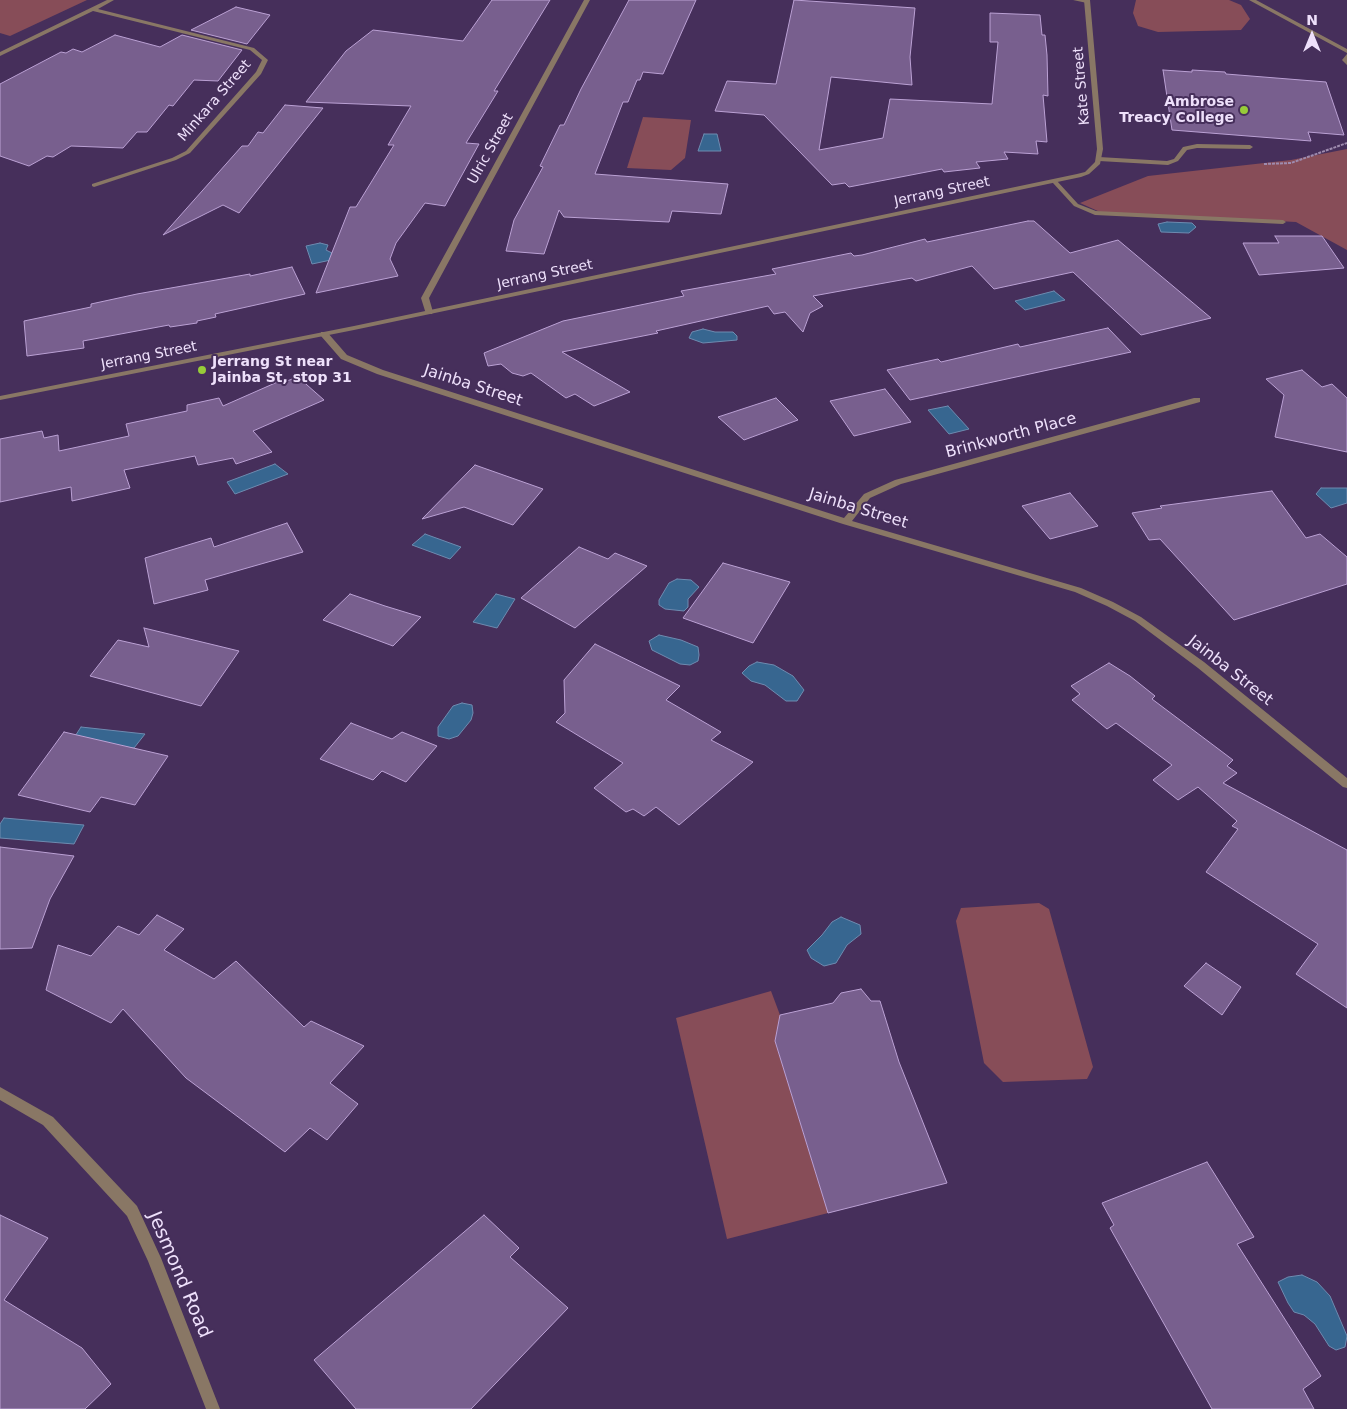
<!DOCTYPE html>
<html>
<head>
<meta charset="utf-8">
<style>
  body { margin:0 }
  #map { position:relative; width:1347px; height:1409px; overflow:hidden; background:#462f5b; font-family:"DejaVu Sans",sans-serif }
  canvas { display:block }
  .north { position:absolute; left:1287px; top:10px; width:50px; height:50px; -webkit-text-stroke:4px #462f5b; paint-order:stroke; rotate:0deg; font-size:14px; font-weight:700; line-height:20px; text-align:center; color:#eee0fb }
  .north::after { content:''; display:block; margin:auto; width:18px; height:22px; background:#eee0fb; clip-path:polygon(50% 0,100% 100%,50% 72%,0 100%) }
</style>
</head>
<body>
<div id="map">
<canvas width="1347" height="1409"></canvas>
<div class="north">N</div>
</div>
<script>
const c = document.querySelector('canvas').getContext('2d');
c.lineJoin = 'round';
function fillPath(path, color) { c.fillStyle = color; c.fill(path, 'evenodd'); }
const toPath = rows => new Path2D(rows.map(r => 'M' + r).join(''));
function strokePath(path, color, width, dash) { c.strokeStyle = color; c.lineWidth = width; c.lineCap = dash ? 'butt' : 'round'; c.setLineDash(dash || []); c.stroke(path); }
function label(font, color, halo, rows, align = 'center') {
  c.font = font + ' "DejaVu Sans",sans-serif'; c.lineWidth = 4; c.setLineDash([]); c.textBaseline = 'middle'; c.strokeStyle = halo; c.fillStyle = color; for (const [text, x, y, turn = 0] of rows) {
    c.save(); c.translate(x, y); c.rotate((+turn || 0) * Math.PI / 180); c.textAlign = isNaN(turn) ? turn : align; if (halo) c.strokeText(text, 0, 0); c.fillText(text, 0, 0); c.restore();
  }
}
fillPath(toPath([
  [0,0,87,0,10,36,0,33],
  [1136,0,1229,0,1241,5,1250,19,1241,30,1158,32,1138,26,1133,13],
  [643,117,691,120,685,158,671,170,627,168],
  [1347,149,1347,250,1296,222,1100,212,1080,203,1148,176,1291,160],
  [1039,903,1049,909,1093,1067,1087,1079,1003,1082,984,1063,956,921,961,908],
  [771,991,780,1015,775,1041,828,1213,727,1239,676,1018]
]), '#874d58');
const water = toPath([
  [704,134,717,134,721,151,698,151,704,134],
  [1167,222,1192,223,1196,227,1189,233,1161,232,1158,224,1167,222],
  [320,243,328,245,326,250,334,254,331,260,312,264,306,246,320,243],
  [1054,291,1065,300,1025,310,1015,301,1054,291],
  [703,329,715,332,733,332,737,336,737,340,703,343,689,338,692,332,703,329],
  [948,406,969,429,949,434,928,410,948,406],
  [275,464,288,474,235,494,227,482,275,464],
  [1321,488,1347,488,1347,503,1331,508,1316,494,1321,488],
  [425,534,461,547,450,559,412,545,425,534],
  [677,579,691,580,699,587,688,599,688,607,684,611,665,609,659,605,659,600,669,583,677,579],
  [496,594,515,599,497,628,473,622,496,594],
  [659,635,681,640,698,647,699,655,698,661,690,665,680,664,652,650,649,641,659,635],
  [757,662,774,665,793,676,804,690,797,701,786,701,765,685,751,681,742,673,749,666,757,662],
  [462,703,472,705,473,713,471,720,458,736,449,739,438,736,438,727,453,706,462,703],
  [81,727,145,734,134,748,70,744,81,727],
  [4,818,84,825,74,844,0,838,0,824,4,818],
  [841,917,860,925,861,934,847,945,836,963,824,966,811,958,807,950,822,935,832,922,841,917],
  [1302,1275,1317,1282,1330,1296,1347,1336,1345,1347,1336,1350,1329,1346,1315,1324,1304,1315,1294,1312,1288,1303,1278,1282,1288,1277,1302,1275]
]);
fillPath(water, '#376690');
strokePath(water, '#6e8bb0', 1);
const building = toPath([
  [492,0,550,0,494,91,498,91,466,143,479,144,445,206,425,203,396,243,390,259,398,276,316,293,350,207,356,207,394,145,388,145,411,106,306,102,346,51,373,30,463,41,492,0],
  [629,0,696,0,663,74,643,72,640,80,637,80,628,102,623,102,595,174,728,184,721,214,672,211,669,222,564,217,559,210,544,254,506,251,514,220,543,167,540,166,560,125,564,125,581,89,629,0],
  [794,0,915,8,910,57,912,85,831,77,819,150,883,138,890,99,992,104,998,42,990,42,990,13,1040,15,1042,35,1045,35,1047,55,1048,96,1043,95,1047,142,1036,141,1038,154,1004,152,1008,159,976,162,980,168,944,172,942,169,849,187,845,183,832,185,764,115,715,111,727,81,776,84,794,0],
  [236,7,270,15,247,44,191,30,236,7],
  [115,35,160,47,182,35,242,50,218,81,194,80,173,106,169,105,147,132,137,132,123,148,71,146,53,157,47,156,29,166,0,156,0,84,61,52,66,53,73,49,82,52,115,35],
  [1163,70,1192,72,1192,70,1225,72,1226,74,1326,82,1344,135,1308,132,1311,141,1172,130,1163,70],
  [285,105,323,108,239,213,223,205,163,235,242,146,248,146,258,132,263,133,285,105],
  [1028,221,1034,221,1070,253,1118,240,1211,318,1141,335,1073,272,994,289,972,266,916,281,912,278,813,296,823,306,810,313,803,332,785,312,774,314,768,306,656,331,658,333,562,352,630,392,594,406,575,394,566,398,531,373,523,376,512,373,501,364,488,366,484,353,563,321,684,296,681,291,776,274,772,269,851,253,854,256,862,255,925,239,927,242,951,237,1028,221],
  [1275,236,1322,236,1344,268,1259,275,1243,243,1279,243,1275,236],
  [292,267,305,294,215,314,216,317,197,321,197,323,170,327,169,325,83,341,84,348,27,356,24,321,91,307,91,304,137,294,250,274,250,276,292,267],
  [1108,328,1131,352,910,400,887,370,938,359,941,362,1018,344,1020,347,1108,328],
  [1302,370,1322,387,1332,384,1347,398,1347,452,1275,437,1284,395,1266,379,1302,370],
  [298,377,324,400,253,431,272,452,236,464,233,458,198,465,195,456,124,470,130,488,72,501,71,487,0,502,0,439,42,431,44,438,58,435,59,451,129,436,126,424,187,411,187,405,219,398,223,406,282,380,284,382,298,377],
  [885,389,911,422,854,436,830,401,885,389],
  [776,398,798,420,744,440,718,417,776,398],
  [475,465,543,489,513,525,464,507,422,519,475,465],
  [1272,491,1306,538,1320,534,1347,557,1347,584,1234,620,1160,539,1149,540,1132,513,1162,508,1160,506,1272,491],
  [1070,493,1098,526,1050,539,1022,506,1070,493],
  [287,523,303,552,205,580,208,590,154,604,145,558,211,538,214,547,287,523],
  [579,547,608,559,615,553,647,566,575,628,521,598,579,547],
  [723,563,790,582,753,643,683,618,723,563],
  [350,594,385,606,421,617,393,646,323,620,350,594],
  [144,628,239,651,201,706,90,676,118,640,149,647,144,628],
  [595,644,680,686,666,700,721,732,711,740,753,762,679,825,656,807,644,816,633,809,626,812,594,788,623,763,556,722,565,713,564,680,595,644],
  [1109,663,1130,676,1155,696,1152,699,1233,760,1227,766,1237,773,1223,783,1347,850,1347,1008,1296,974,1318,944,1206,872,1238,829,1232,826,1237,821,1198,787,1178,800,1153,780,1172,765,1116,723,1107,729,1072,700,1080,694,1071,686,1109,663],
  [351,723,392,739,402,732,437,746,406,782,382,771,373,780,320,759,351,723],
  [64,732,168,756,135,805,101,797,90,812,18,795,64,732],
  [0,847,74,856,50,899,32,948,0,949,0,847],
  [157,915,184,929,164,950,214,979,236,961,304,1027,311,1021,364,1046,330,1083,358,1104,327,1140,310,1128,285,1152,186,1078,123,1009,111,1023,46,990,58,945,91,956,118,926,139,935,157,915],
  [1206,963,1241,987,1222,1015,1184,986,1206,963],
  [861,989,871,1001,880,1001,899,1062,947,1183,828,1213,775,1041,780,1015,833,1003,841,993,861,989],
  [1207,1162,1254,1237,1237,1244,1321,1376,1303,1389,1314,1409,1212,1409,1110,1228,1114,1225,1102,1203,1207,1162],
  [0,1215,48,1238,4,1300,82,1348,111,1384,85,1409,0,1409,0,1215],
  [484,1215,519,1248,510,1257,568,1308,471,1409,356,1409,314,1360,484,1215]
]);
fillPath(building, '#785f8e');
strokePath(building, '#bba1d4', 1);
strokePath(toPath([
  [1264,164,1291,163,1347,143]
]), '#9e8bae', 2, [3, 1]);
fillPath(toPath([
  [1249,0,1256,0,1347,49,1347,53,1249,0],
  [1347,54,1347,65,1342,60,1347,54],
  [1197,144,1250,145,1253,147,1250,149,1197,148,1187,150,1178,161,1168,165,1099,161,1096,159,1099,157,1167,161,1174,159,1183,147,1197,144],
  [1053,181,1057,181,1078,204,1096,211,1283,220,1286,222,1283,224,1095,215,1074,206,1053,183,1053,181]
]), '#897765');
fillPath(toPath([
  [107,0,114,0,98,9,254,48,268,60,261,74,190,153,176,160,94,187,92,186,92,184,172,158,186,151,256,72,262,60,250,50,93,11,0,56,0,52,107,0],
  [584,0,590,0,429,298,433,312,432,314,426,314,421,298,584,0],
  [1073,0,1089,0,1090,1,1087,3,1073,0],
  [321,332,327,332,347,355,383,370,844,518,864,494,895,480,1194,398,1200,398,1200,402,901,484,870,498,852,521,1081,588,1113,602,1141,617,1204,662,1347,778,1347,788,1343,787,1198,668,1135,621,1107,606,1075,592,843,524,377,374,341,359,321,336,321,332]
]), '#897765');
fillPath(toPath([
  [1084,0,1090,0,1103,149,1100,164,1089,174,1081,177,354,330,0,400,0,396,354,326,1077,174,1085,172,1095,162,1097,149,1084,0],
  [0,1087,53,1117,137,1206,161,1258,220,1409,206,1409,148,1261,127,1216,43,1125,0,1100,0,1087]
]), '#897765');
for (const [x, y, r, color] of [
  [1244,110,5,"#97cc39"],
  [202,370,5,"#97cc39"]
]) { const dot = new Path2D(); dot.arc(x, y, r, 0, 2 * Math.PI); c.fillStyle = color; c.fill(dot); strokePath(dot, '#462f5b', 2); }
label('14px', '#eee0fb', '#462f5b', [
  ["Kate Street",1082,86,-95],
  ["Minkara Street",215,101,-49],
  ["Ulric Street",491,149,-61],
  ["Jerrang Street",942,192,-12],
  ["Jerrang Street",545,275,-12],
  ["Jerrang Street",149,356,-11]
]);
label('bold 14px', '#eee0fb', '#462f5b', [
  ["Ambrose",1234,102],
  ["Treacy College",1234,118],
  ["Jerrang St near",212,362,"left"],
  ["Jainba St, stop 31",212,378,"left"]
], 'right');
label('16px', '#eee0fb', '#462f5b', [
  ["Jainba Street",473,386,18],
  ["Brinkworth Place",1011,436,-15],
  ["Jainba Street",858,509,17],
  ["Jainba Street",1230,671,38]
]);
label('19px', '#eee0fb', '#462f5b', [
  ["Jesmond Road",179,1275,67]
]);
</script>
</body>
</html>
